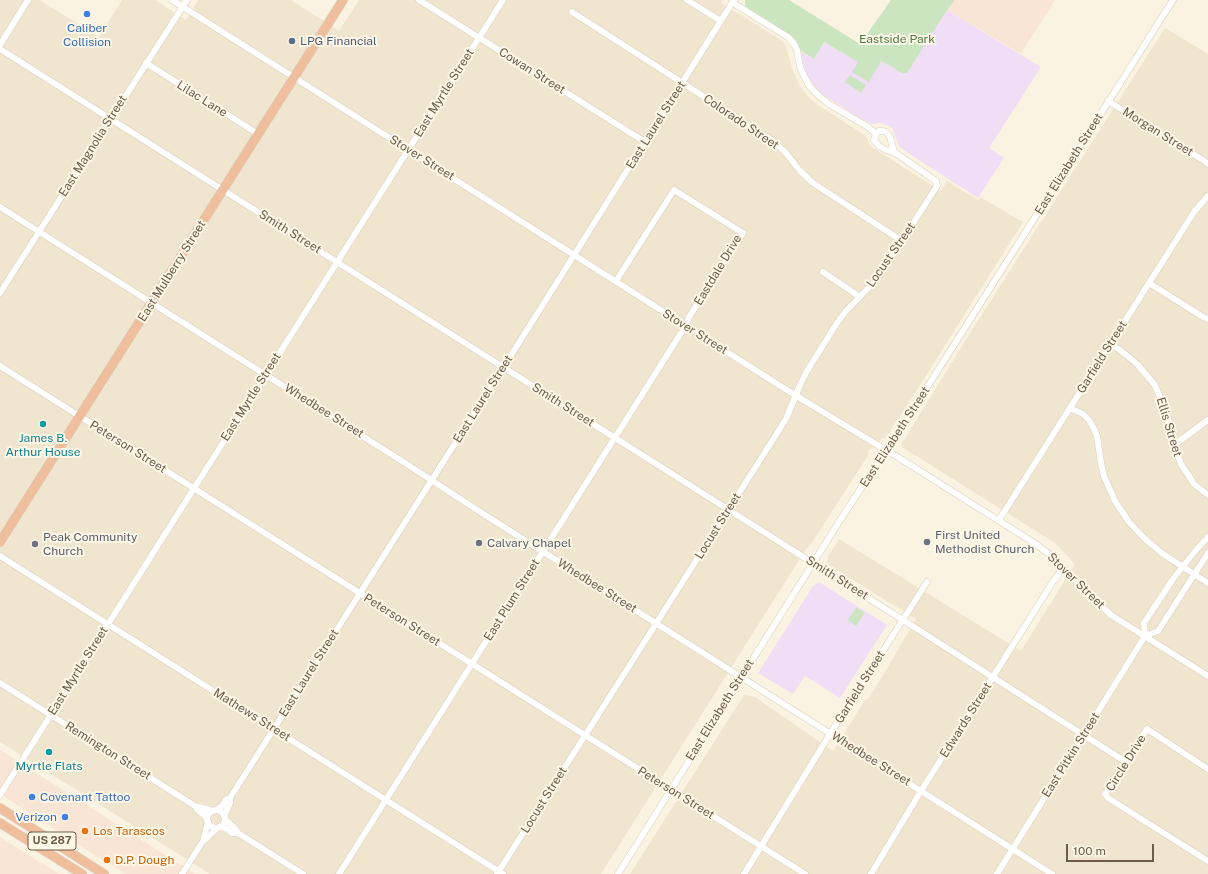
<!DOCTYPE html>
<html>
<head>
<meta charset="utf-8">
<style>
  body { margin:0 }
  #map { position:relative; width:1208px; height:874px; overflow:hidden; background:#faf3e1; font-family:"Public Sans",sans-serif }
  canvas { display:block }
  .scale { position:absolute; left:1066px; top:844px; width:88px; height:18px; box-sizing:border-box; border:2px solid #6e5c4a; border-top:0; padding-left:5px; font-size:12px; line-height:14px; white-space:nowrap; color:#6e5c4a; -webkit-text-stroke:3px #fdf7e7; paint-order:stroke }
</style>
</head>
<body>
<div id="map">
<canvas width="1208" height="874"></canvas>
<div class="scale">100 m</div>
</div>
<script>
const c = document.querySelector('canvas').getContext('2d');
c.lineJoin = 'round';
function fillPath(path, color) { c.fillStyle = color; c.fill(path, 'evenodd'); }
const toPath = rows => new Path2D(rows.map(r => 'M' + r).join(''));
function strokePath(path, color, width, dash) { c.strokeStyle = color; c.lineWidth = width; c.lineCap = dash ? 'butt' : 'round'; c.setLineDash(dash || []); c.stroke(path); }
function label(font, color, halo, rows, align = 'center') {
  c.font = font + ' "Public Sans",sans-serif'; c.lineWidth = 4; c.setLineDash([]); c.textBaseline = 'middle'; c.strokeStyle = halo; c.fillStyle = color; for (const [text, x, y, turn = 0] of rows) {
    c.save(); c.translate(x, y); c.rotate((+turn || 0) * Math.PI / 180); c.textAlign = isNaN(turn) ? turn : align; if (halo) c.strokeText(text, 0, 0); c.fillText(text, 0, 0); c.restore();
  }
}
fillPath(toPath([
  [0,0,40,0,99,37,122,0,155,0,186,20,198,0,291,0,339,31,359,0,723,0,721,3,778,38,785,44,793,71,800,86,812,101,866,136,870,146,941,191,947,181,978,200,980,197,1023,222,898,420,895,423,885,439,883,438,868,451,869,454,809,547,806,549,601,874,210,874,0,742],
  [1165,28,1208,54,1208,874,630,874,744,695,755,697,833,751,865,700,869,698,882,677,916,619,827,564,828,557,839,539,1021,651,1075,564,1055,543,902,447,902,443,972,330]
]), '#f0e6d0');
fillPath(toPath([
  [955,0,1055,0,1021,54,947,10],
  [0,750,143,841,195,874,126,874,93,854,0,794],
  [0,837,59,874,0,874]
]), '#f9e5d5');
fillPath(toPath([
  [947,10,1041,67,989,148,1004,158,978,198,902,149,899,146,893,130,890,126,881,123,872,124,860,118,825,96,820,92,812,83,807,74,803,64,801,52,814,59,824,42,858,62,866,55,871,55,902,73],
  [819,582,887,625,840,698,805,676,793,694,758,673,813,586]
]), '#f0def6');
fillPath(toPath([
  [745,0,789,0,860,44,891,0,955,0,945,13,907,73,902,73,881,61,869,82,852,72,858,62,824,42,814,59,801,51,797,42,792,36,745,6],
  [850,75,866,85,861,93,845,82],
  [856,607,864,613,856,626,848,620]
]), '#cbe5c1');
const minor = toPath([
  [172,0,790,392,879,446,896,456,1036,544,1051,556,1098,603,1111,615,1208,676],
  [419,0,645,142],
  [687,0,721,21],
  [733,3,788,37,794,44,797,50,800,67,805,78,810,87,819,96,829,104,868,127,876,134],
  [572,12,773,141,786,153,800,171,813,183,902,241],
  [0,45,28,0],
  [0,49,903,620,1126,762],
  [146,63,258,134],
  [1108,101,1203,160,1208,164],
  [0,207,405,463,485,515,1052,874],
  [823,272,860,297],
  [1149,283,1203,317,1208,319],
  [0,293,187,0],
  [1110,344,1120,350,1137,364,1154,384,1166,409,1174,445,1181,464,1194,484,1208,495],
  [0,366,805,874],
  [1070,408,1083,414,1089,420,1094,429,1097,436,1101,463,1104,476,1115,501,1129,522,1145,539,1163,554,1208,583],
  [1174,445,1208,420],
  [999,520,1194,212,1208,196],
  [0,556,503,874],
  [1145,636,1158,631,1208,553],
  [0,683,195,806,213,811],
  [1208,769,1147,729,1105,794,1108,798,1208,861],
  [0,795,503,0],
  [195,806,198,810,207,818],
  [216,810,222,806,226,800,230,798,539,311,734,0],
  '207 819a9 9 0 1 1 18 0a9 9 0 1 1-18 0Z',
  [224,816,230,803,230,798],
  [225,819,230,824,235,828,238,833],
  [219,827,225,828,232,833,238,833,303,874],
  [203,841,208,822],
  [182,874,203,841,207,838,217,828],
  [339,874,681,333,686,326,689,317,743,233,674,190,616,281],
  [497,874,786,419,800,385,807,371,837,323,846,311,878,278,937,186,936,181,894,152,890,137,886,132,883,131,879,131,876,134,874,140,879,146,886,150,894,152],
  [618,874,837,525,878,462,893,441,1173,0],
  [744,874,830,734,927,582],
  [871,874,921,791,1052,583,1063,568],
  [997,874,1145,636,1144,623,1173,579,1196,550,1208,537]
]);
const highway = toPath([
  [0,542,343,0],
  [0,808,104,874],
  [0,823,82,874]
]);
strokePath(minor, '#dacebc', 7);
strokePath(highway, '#d9d5d0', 10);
strokePath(minor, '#fff', 6);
strokePath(highway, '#efbe9d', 9);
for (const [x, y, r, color] of [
  [87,14,4,"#3f7fe0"],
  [292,41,4,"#5c6f8a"],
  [43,424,4,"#0f9aa8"],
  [927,542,4,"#6b7280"],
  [479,543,4,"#6b7280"],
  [35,544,4,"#6b7280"],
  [49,752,4,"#0f9aa8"],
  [32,797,4,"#3f7fe0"],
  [65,817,4,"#3f7fe0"],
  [85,831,4,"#e8710a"],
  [107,860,4,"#e8710a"]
]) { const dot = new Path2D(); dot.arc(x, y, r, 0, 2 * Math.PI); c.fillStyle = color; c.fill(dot); strokePath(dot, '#fdf7e7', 1.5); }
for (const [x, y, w] of [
  [52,841,48]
]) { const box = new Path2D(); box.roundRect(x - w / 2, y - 9, w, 18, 3); c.fillStyle = '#fdf7e7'; c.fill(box); strokePath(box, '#6e5c4a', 1); }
label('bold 11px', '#6e5c4a', null, [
  ["US 287",52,841]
]);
label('12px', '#366cbe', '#fdf7e7', [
  ["Caliber",87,28],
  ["Collision",87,42],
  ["Covenant Tattoo",40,797,"left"],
  ["Verizon",57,817,"right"]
]);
label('12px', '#4f7946', '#fdf7e7', [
  ["Eastside Park",897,39]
]);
label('12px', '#4e5e75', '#fdf7e7', [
  ["LPG Financial",300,41]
], 'left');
label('12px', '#6e5c4a', '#fdf7e7', [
  ["Cowan Street",532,71,32],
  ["East Myrtle Street",444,93,-58],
  ["Lilac Lane",202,99,32],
  ["Colorado Street",741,122,34],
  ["East Laurel Street",656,125,-58],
  ["Morgan Street",1158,132,32],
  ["East Magnolia Street",93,146,-58],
  ["Stover Street",422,158,32],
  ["East Elizabeth Street",1069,164,-58],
  ["Smith Street",290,232,32],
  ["Locust Street",891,255,-55],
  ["Eastdale Drive",718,270,-59],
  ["East Mulberry Street",172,271,-58],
  ["Stover Street",695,332,32],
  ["Garfield Street",1102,357,-58],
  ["East Myrtle Street",251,397,-58],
  ["East Laurel Street",483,399,-58],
  ["Smith Street",563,405,32],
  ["Whedbee Street",324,411,32],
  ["Ellis Street",1169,427,73],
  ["East Elizabeth Street",895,437,-57],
  ["Peterson Street",128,447,32],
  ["Locust Street",718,526,-58],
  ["Smith Street",837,578,32],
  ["Stover Street",1076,581,44],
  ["Whedbee Street",597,586,32],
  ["East Plum Street",512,600,-58],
  ["Peterson Street",402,620,32],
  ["East Myrtle Street",78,671,-58],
  ["East Laurel Street",309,673,-58],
  ["Garfield Street",860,687,-58],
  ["East Elizabeth Street",720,710,-58],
  ["Mathews Street",252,715,32],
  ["Edwards Street",966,720,-58],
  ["Remington Street",108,751,32],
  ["East Pitkin Street",1071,755,-58],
  ["Whedbee Street",871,759,32],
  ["Circle Drive",1126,763,-58],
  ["Peterson Street",676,793,32],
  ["Locust Street",544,800,-58]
]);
label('12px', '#0d838f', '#fdf7e7', [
  ["James B.",43,438],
  ["Arthur House",43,452],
  ["Myrtle Flats",49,766]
]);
label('12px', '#5b616d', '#fdf7e7', [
  ["First United",935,535],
  ["Methodist Church",935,549],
  ["Peak Community",43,537],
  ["Church",43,551],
  ["Calvary Chapel",487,543]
], 'left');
label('12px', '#c56008', '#fdf7e7', [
  ["Los Tarascos",93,831],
  ["D.P. Dough",115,860]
], 'left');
</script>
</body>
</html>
